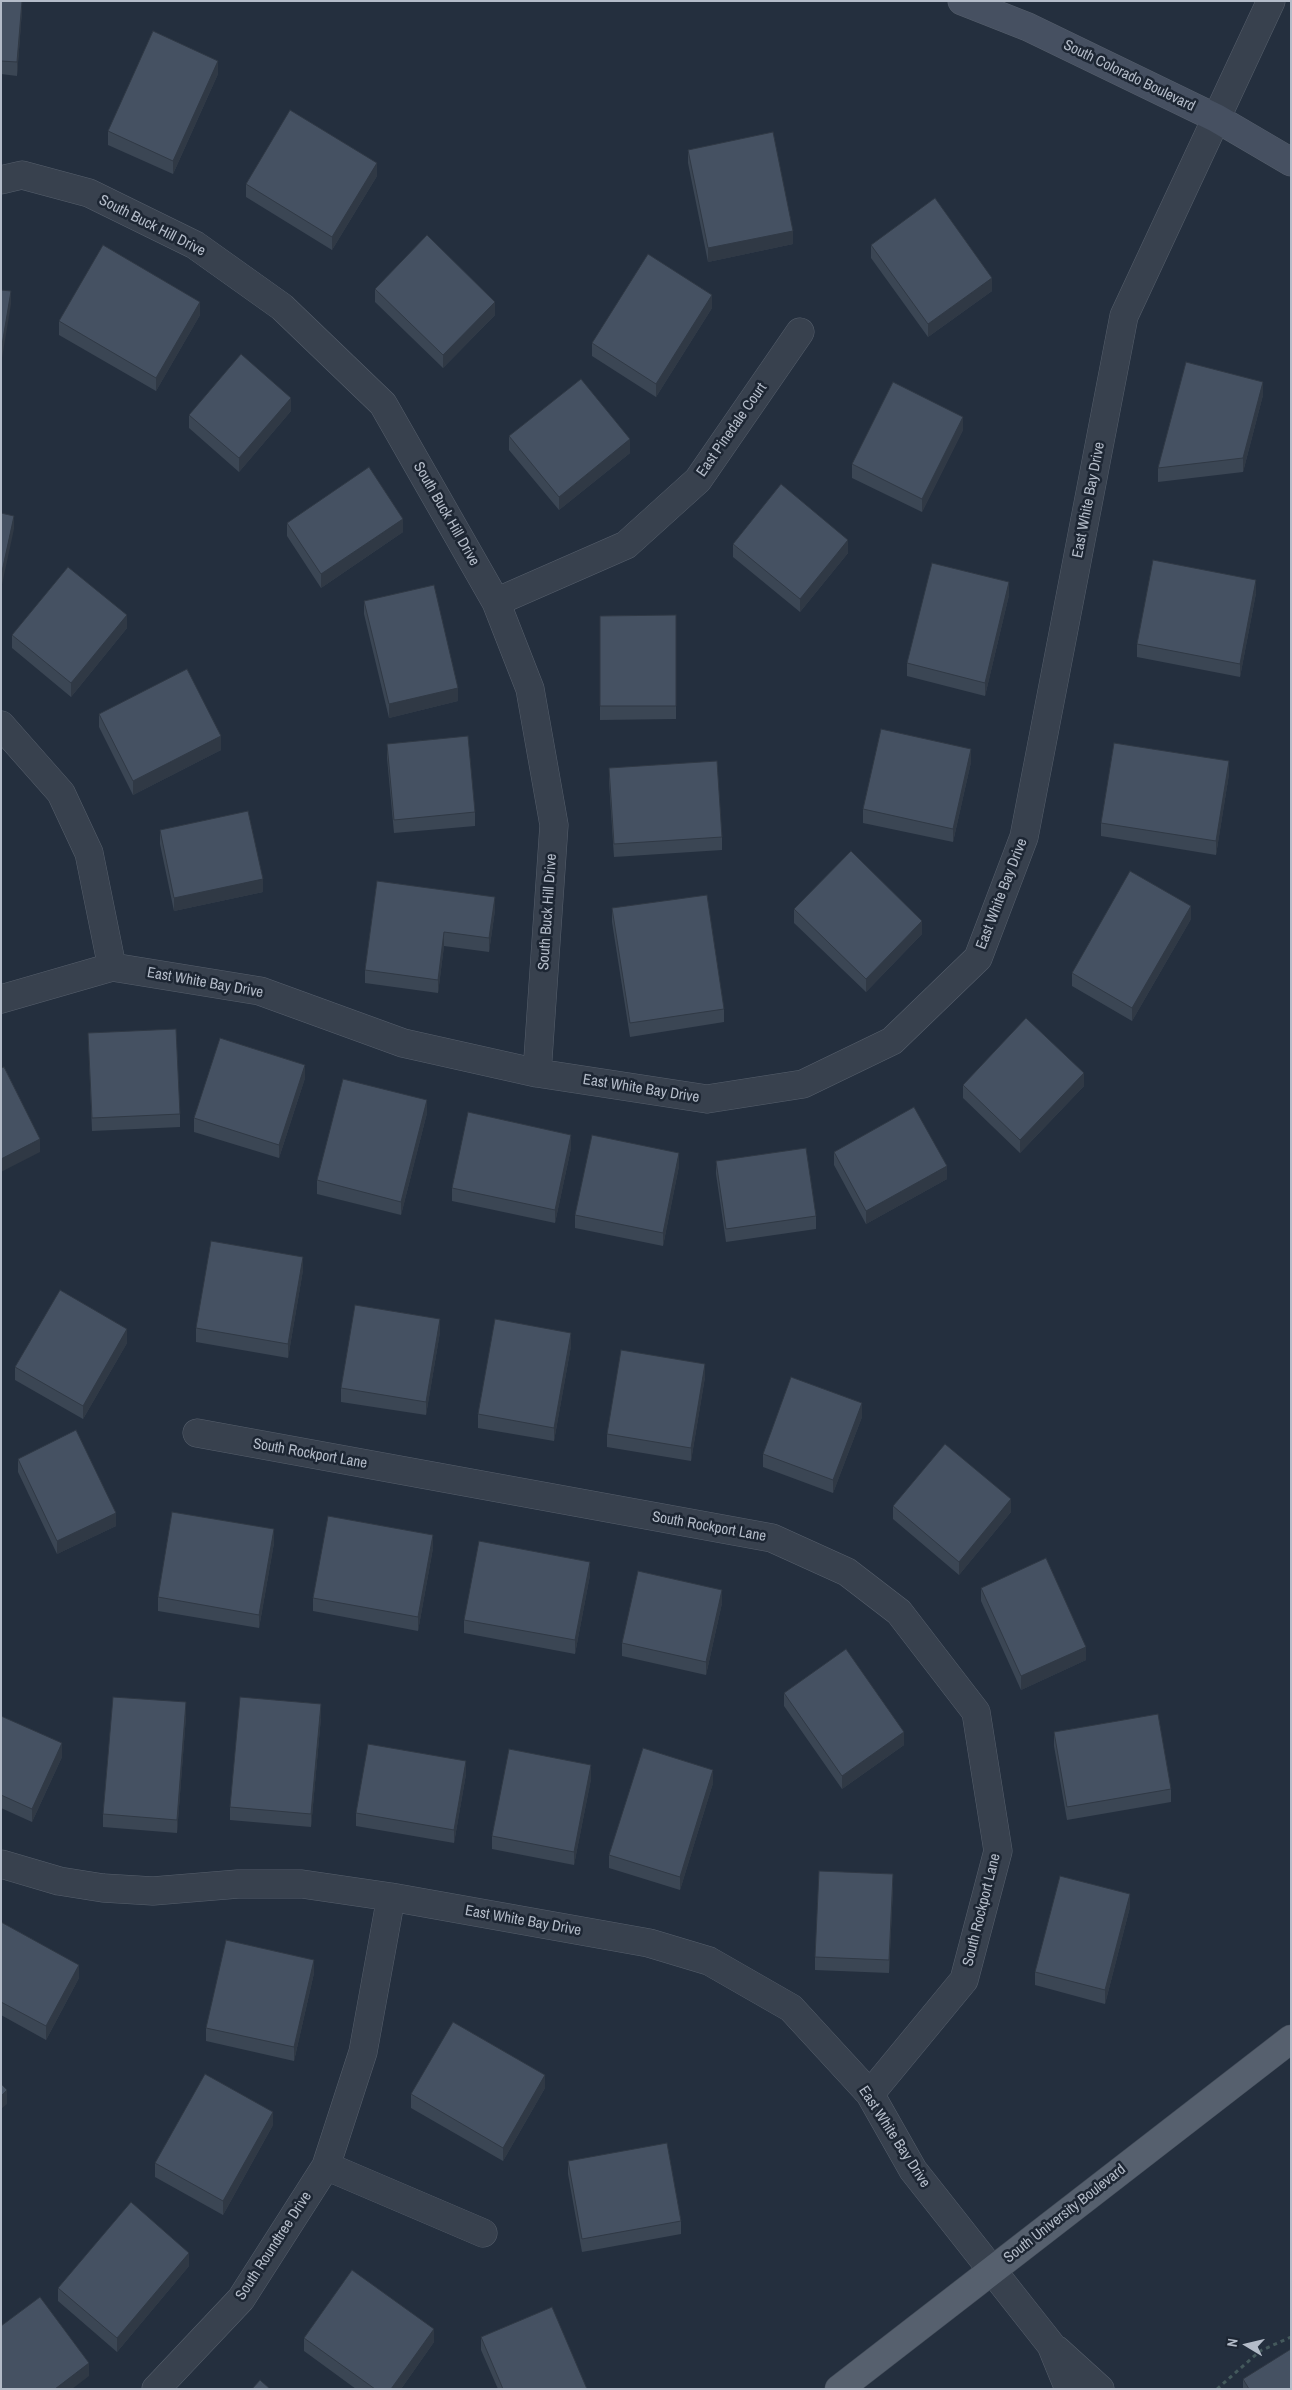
<!DOCTYPE html>
<html>
<head>
<meta charset="utf-8">
<style>
  body { margin:0 }
  #map { position:relative; width:1292px; height:2390px; overflow:hidden; background:#242f3e; font-family:"Archivo Narrow",sans-serif }
  canvas { display:block }
  .frame { position:absolute; inset:0; border:2px solid #b4bcc9; pointer-events:none }
  .north { position:absolute; left:1222px; top:2320px; width:50px; height:50px; -webkit-text-stroke:4px #1d2633; paint-order:stroke; rotate:279deg; font-size:14px; font-weight:700; line-height:20px; text-align:center; color:#b4bcc9 }
  .north::after { content:''; display:block; margin:auto; width:18px; height:22px; background:#b4bcc9; clip-path:polygon(50% 0,100% 100%,50% 72%,0 100%) }
</style>
</head>
<body>
<div id="map">
<canvas width="1292" height="2390"></canvas>
<div class="frame"></div>
<div class="north">N</div>
</div>
<script>
const c = document.querySelector('canvas').getContext('2d');
c.lineJoin = 'round';
const toPath = rows => new Path2D(rows.map(r => 'M' + r).join(''));
function strokePath(path, color, width, dash) { c.strokeStyle = color; c.lineWidth = width; c.lineCap = dash ? 'butt' : 'round'; c.setLineDash(dash || []); c.stroke(path); }
function fillPath(path, color) { c.fillStyle = color; c.fill(path, 'evenodd'); }
function label(font, color, halo, rows, align = 'center') {
  c.font = font + ' "Archivo Narrow",sans-serif'; c.lineWidth = 5; c.setLineDash([]); c.textBaseline = 'middle'; c.strokeStyle = halo; c.fillStyle = color; for (const [text, x, y, turn = 0] of rows) {
    c.save(); c.translate(x, y); c.rotate((+turn || 0) * Math.PI / 180); c.textAlign = isNaN(turn) ? turn : align; if (halo) c.strokeText(text, 0, 0); c.fillText(text, 0, 0); c.restore();
  }
}
const minor = toPath([
  [1,180,22,175,89,193,195,245,282,307,383,404,496,602,530,689,554,825,537,1073],
  [496,602,626,545,698,480,800,332],
  [1,725,61,793,89,853,112,967],
  [1,999,112,967,260,991,403,1043,537,1073,707,1099,803,1084,892,1041,978,958,1024,837,1124,316,1271,1],
  [197,1433,772,1538,847,1572,899,1612,976,1712,998,1851,964,1980,870,2094],
  [1,1864,59,1881,103,1888,153,1891,238,1884,302,1884,391,1897,649,1943,709,1961,791,2008,870,2094,913,2170,1051,2345,1069,2389],
  [326,2166,483,2233],
  [1057,2350,1100,2389],
  [156,2389,241,2299,326,2166,363,2052,391,1897]
]);
const secondary = toPath([
  [962,1,1028,27,1216,118,1291,162]
]);
const primary = toPath([
  [839,2389,1291,2039]
]);
strokePath(minor, '#565f6c', 29);
strokePath(secondary, '#565f6c', 29);
strokePath(primary, '#414a57', 29);
strokePath(toPath([
  [1217,2389,1260,2351,1291,2337]
]), '#44595c', 3, [4, 4]);
strokePath(minor, '#38414e', 28);
strokePath(secondary, '#465061', 28);
strokePath(primary, '#56606e', 28);
fillPath(toPath([
  [1,1,22,10,17,76,1,74],
  [218,74,173,174,108,145,108,131],
  [688,150,793,244,708,262,688,163],
  [377,176,332,250,246,197,246,184],
  [871,245,992,291,928,337,871,258],
  [375,289,495,315,443,368,375,302],
  [712,308,656,397,592,356,592,343],
  [200,315,156,391,59,335,59,321],
  [1263,395,1243,472,1158,482,1158,468],
  [291,411,239,472,189,428,189,415],
  [963,430,922,512,852,478,852,464],
  [509,436,630,453,559,510,509,450],
  [287,523,403,532,321,588,287,536],
  [733,544,848,553,800,612,733,557],
  [1256,593,1240,677,1137,657,1137,644],
  [1009,595,985,696,907,676,907,663],
  [364,601,458,701,389,718,364,614],
  [676,615,676,719,600,720,600,616],
  [127,628,71,697,12,648,12,635],
  [99,714,221,750,133,795,99,727],
  [387,744,475,812,475,826,394,833,387,758],
  [971,762,953,842,863,823,863,809],
  [609,768,722,837,722,850,614,857,609,782],
  [1229,774,1216,855,1101,836,1101,823],
  [160,830,263,892,174,911,160,844],
  [377,881,495,910,489,952,444,946,438,993,365,983,365,970],
  [612,908,724,1009,724,1022,630,1037,612,922],
  [794,909,922,934,866,992,794,923],
  [1191,919,1132,1021,1072,986,1072,973],
  [88,1033,180,1114,180,1127,92,1131],
  [305,1078,279,1158,194,1132,194,1118],
  [963,1085,1084,1086,1020,1153,963,1098],
  [427,1113,401,1215,317,1194,317,1180],
  [571,1148,555,1223,452,1201,452,1188],
  [834,1152,947,1179,866,1224,834,1165],
  [716,1161,816,1216,816,1229,726,1242,716,1174],
  [679,1166,663,1246,575,1228,575,1215],
  [303,1270,288,1358,196,1342,196,1328],
  [440,1332,426,1415,341,1402,341,1388],
  [127,1343,83,1419,15,1380,15,1367],
  [571,1346,554,1441,478,1428,478,1414],
  [705,1377,691,1461,607,1447,607,1434],
  [862,1417,833,1493,763,1467,763,1454],
  [18,1459,116,1526,57,1554,18,1472],
  [893,1506,1011,1512,959,1575,893,1519],
  [274,1543,259,1628,158,1611,158,1597],
  [433,1548,418,1631,313,1611,313,1598],
  [590,1575,575,1654,464,1633,464,1620],
  [981,1588,1086,1660,1021,1690,981,1601],
  [722,1603,706,1675,622,1656,622,1643],
  [784,1693,904,1745,842,1789,784,1706],
  [1,1716,62,1757,32,1822,1,1808],
  [186,1716,177,1833,103,1827,103,1814],
  [321,1717,311,1827,230,1820,230,1807],
  [1054,1732,1171,1789,1171,1802,1067,1820,1054,1746],
  [466,1774,454,1843,356,1826,356,1813],
  [591,1779,574,1865,492,1849,492,1836],
  [713,1783,680,1890,609,1868,609,1855],
  [893,1887,889,1973,815,1970,815,1957],
  [1130,1907,1105,2004,1035,1985,1035,1972],
  [1,1922,79,1978,46,2040,1,2015],
  [314,1973,294,2061,206,2041,206,2028],
  [545,2088,503,2161,411,2108,411,2094],
  [273,2125,223,2215,155,2177,155,2163],
  [568,2161,681,2221,681,2234,582,2252,568,2174],
  [189,2266,117,2352,58,2301,58,2288],
  [481,2337,587,2389,498,2389,481,2350],
  [304,2338,434,2342,401,2389,356,2389,304,2351],
  [1243,2379,1291,2389,1243,2389]
]), '#3b4654');
fillPath(toPath([
  [22,1,22,10,17,76,17,62],
  [218,61,218,74,173,174,173,161],
  [377,163,377,176,332,250,332,237],
  [793,231,793,244,708,262,708,248],
  [992,278,992,291,928,337,928,324],
  [11,291,11,304,1,364,1,351],
  [712,295,712,308,656,397,656,384],
  [200,302,200,315,156,391,156,378],
  [495,302,495,315,443,368,443,355],
  [1263,382,1263,395,1243,472,1243,458],
  [291,398,291,411,239,472,239,458],
  [963,417,963,430,922,512,922,499],
  [630,439,630,453,559,510,559,497],
  [14,516,14,529,1,589,1,576],
  [403,519,403,532,321,588,321,574],
  [848,540,848,553,800,612,800,599],
  [1256,580,1256,593,1240,677,1240,664],
  [1009,582,1009,595,985,696,985,683],
  [127,615,127,628,71,697,71,683],
  [458,688,458,701,389,718,389,704],
  [221,736,221,750,133,795,133,781],
  [971,749,971,762,953,842,953,829],
  [1229,761,1229,774,1216,855,1216,841],
  [263,879,263,892,174,911,174,898],
  [495,897,495,910,489,952,489,938],
  [1191,906,1191,919,1132,1021,1132,1008],
  [922,921,922,934,866,992,866,979],
  [444,932,444,946,438,993,438,980],
  [305,1065,305,1078,279,1158,279,1145],
  [1084,1073,1084,1086,1020,1153,1020,1140],
  [427,1100,427,1113,401,1215,401,1202],
  [571,1135,571,1148,555,1223,555,1210],
  [40,1139,40,1152,1,1172,1,1159],
  [679,1153,679,1166,663,1246,663,1233],
  [947,1166,947,1179,866,1224,866,1211],
  [303,1257,303,1270,288,1358,288,1344],
  [440,1319,440,1332,426,1415,426,1402],
  [127,1329,127,1343,83,1419,83,1406],
  [571,1333,571,1346,554,1441,554,1428],
  [705,1364,705,1377,691,1461,691,1448],
  [862,1403,862,1417,833,1493,833,1480],
  [1011,1499,1011,1512,959,1575,959,1562],
  [116,1513,116,1526,57,1554,57,1541],
  [274,1529,274,1543,259,1628,259,1615],
  [433,1535,433,1548,418,1631,418,1617],
  [590,1562,590,1575,575,1654,575,1640],
  [722,1590,722,1603,706,1675,706,1662],
  [1086,1647,1086,1660,1021,1690,1021,1676],
  [186,1702,186,1716,177,1833,177,1820],
  [321,1704,321,1717,311,1827,311,1814],
  [904,1732,904,1745,842,1789,842,1776],
  [62,1743,62,1757,32,1822,32,1809],
  [466,1761,466,1774,454,1843,454,1830],
  [591,1765,591,1779,574,1865,574,1852],
  [713,1770,713,1783,680,1890,680,1877],
  [893,1874,893,1887,889,1973,889,1960],
  [1130,1894,1130,1907,1105,2004,1105,1990],
  [314,1960,314,1973,294,2061,294,2047],
  [79,1965,79,1978,46,2040,46,2026],
  [545,2075,545,2088,503,2161,503,2148],
  [7,2090,7,2104,1,2109,1,2096],
  [273,2112,273,2125,223,2215,223,2201],
  [189,2253,189,2266,117,2352,117,2338],
  [434,2329,434,2342,401,2389,391,2389],
  [89,2363,89,2376,72,2389,55,2389]
]), '#303945');
const building = toPath([
  [1,1,22,1,17,62,1,61,1,1],
  [153,31,218,61,173,161,108,131,153,31],
  [290,110,377,163,332,237,246,184,290,110],
  [773,132,793,231,708,248,688,150,773,132],
  [935,198,992,278,928,324,871,245,935,198],
  [427,235,495,302,443,355,375,289,427,235],
  [103,245,200,302,156,378,59,321,103,245],
  [648,254,712,295,656,384,592,343,648,254],
  [1,290,11,291,1,351,1,290],
  [241,354,291,398,239,458,189,415,241,354],
  [1186,362,1263,382,1243,458,1158,468,1186,362],
  [581,379,630,439,559,497,509,436,581,379],
  [893,382,963,417,922,499,852,464,893,382],
  [369,467,403,519,321,574,287,523,369,467],
  [781,484,848,540,800,599,733,544,781,484],
  [1,513,14,516,1,576,1,513],
  [1153,560,1256,580,1240,664,1137,644,1153,560],
  [932,563,1009,582,985,683,907,663,932,563],
  [68,567,127,615,71,683,12,635,68,567],
  [434,585,458,688,389,704,364,601,434,585],
  [676,615,676,706,600,706,600,616,676,615],
  [187,669,221,736,133,781,99,714,187,669],
  [881,729,971,749,953,829,863,809,881,729],
  [468,736,475,812,394,820,387,744,468,736],
  [1114,743,1229,761,1216,841,1101,823,1114,743],
  [717,761,722,837,614,844,609,768,717,761],
  [248,811,263,879,174,898,160,830,248,811],
  [851,851,922,921,866,979,794,909,851,851],
  [1130,871,1191,906,1132,1008,1072,973,1130,871],
  [377,881,495,897,489,938,444,932,438,980,365,970,377,881],
  [707,895,724,1009,630,1023,612,908,707,895],
  [1026,1018,1084,1073,1020,1140,963,1085,1026,1018],
  [176,1029,180,1114,92,1118,88,1033,176,1029],
  [220,1038,305,1065,279,1145,194,1118,220,1038],
  [4,1067,40,1139,1,1159,1,1068,4,1067],
  [343,1079,427,1100,401,1202,317,1180,343,1079],
  [914,1107,947,1166,866,1211,834,1152,914,1107],
  [468,1112,571,1135,555,1210,452,1188,468,1112],
  [592,1135,679,1153,663,1233,575,1215,592,1135],
  [806,1148,816,1216,726,1229,716,1161,806,1148],
  [211,1241,303,1257,288,1344,196,1328,211,1241],
  [60,1290,127,1329,83,1406,15,1367,60,1290],
  [355,1305,440,1319,426,1402,341,1388,355,1305],
  [495,1319,571,1333,554,1428,478,1414,495,1319],
  [621,1350,705,1364,691,1448,607,1434,621,1350],
  [791,1377,862,1403,833,1480,763,1454,791,1377],
  [76,1430,116,1513,57,1541,18,1459,76,1430],
  [945,1444,1011,1499,959,1562,893,1506,945,1444],
  [172,1512,274,1529,259,1615,158,1597,172,1512],
  [328,1516,433,1535,418,1617,313,1598,328,1516],
  [479,1541,590,1562,575,1640,464,1620,479,1541],
  [1046,1558,1086,1647,1021,1676,981,1588,1046,1558],
  [638,1571,722,1590,706,1662,622,1643,638,1571],
  [846,1649,904,1732,842,1776,784,1693,846,1649],
  [113,1697,186,1702,177,1820,103,1814,113,1697],
  [240,1697,321,1704,311,1814,230,1807,240,1697],
  [1158,1714,1171,1789,1067,1807,1054,1732,1158,1714],
  [1,1716,62,1743,32,1809,1,1795,1,1716],
  [368,1744,466,1761,454,1830,356,1813,368,1744],
  [643,1748,713,1770,680,1877,609,1855,643,1748],
  [509,1749,591,1765,574,1852,492,1836,509,1749],
  [819,1871,893,1874,889,1960,815,1957,819,1871],
  [1060,1876,1130,1894,1105,1990,1035,1972,1060,1876],
  [1,1922,79,1965,46,2026,1,2002,1,1922],
  [226,1940,314,1960,294,2047,206,2028,226,1940],
  [453,2022,545,2075,503,2148,411,2094,453,2022],
  [205,2074,273,2112,223,2201,155,2163,205,2074],
  [1,2084,7,2090,1,2096,1,2084],
  [667,2143,681,2221,582,2239,568,2161,667,2143],
  [131,2202,189,2253,117,2338,58,2288,131,2202],
  [352,2270,434,2329,391,2389,375,2389,304,2338,352,2270],
  [40,2297,89,2363,55,2389,1,2389,1,2326,40,2297],
  [552,2307,587,2389,503,2389,481,2337,552,2307],
  [1291,2349,1291,2389,1249,2389,1243,2379,1291,2349],
  [260,2380,270,2389,252,2389,260,2380]
]);
fillPath(building, '#455162');
strokePath(building, '#303945', 1);
label('15px', '#b4bcc9', '#1d2633', [
  ["South Colorado Boulevard",1129,76,26],
  ["South Buck Hill Drive",152,226,27],
  ["East Pinedale Court",732,430,-55],
  ["East White Bay Drive",1089,500,-79],
  ["South Buck Hill Drive",446,514,60],
  ["East White Bay Drive",1002,894,-69],
  ["South Buck Hill Drive",548,912,-86],
  ["East White Bay Drive",205,983,10],
  ["East White Bay Drive",641,1089,9],
  ["South Rockport Lane",310,1454,10],
  ["South Rockport Lane",709,1527,10],
  ["South Rockport Lane",982,1910,-76],
  ["East White Bay Drive",523,1921,10],
  ["East White Bay Drive",894,2137,57],
  ["South University Boulevard",1065,2214,-38],
  ["South Roundtree Drive",274,2246,-57]
]);
</script>
</body>
</html>
